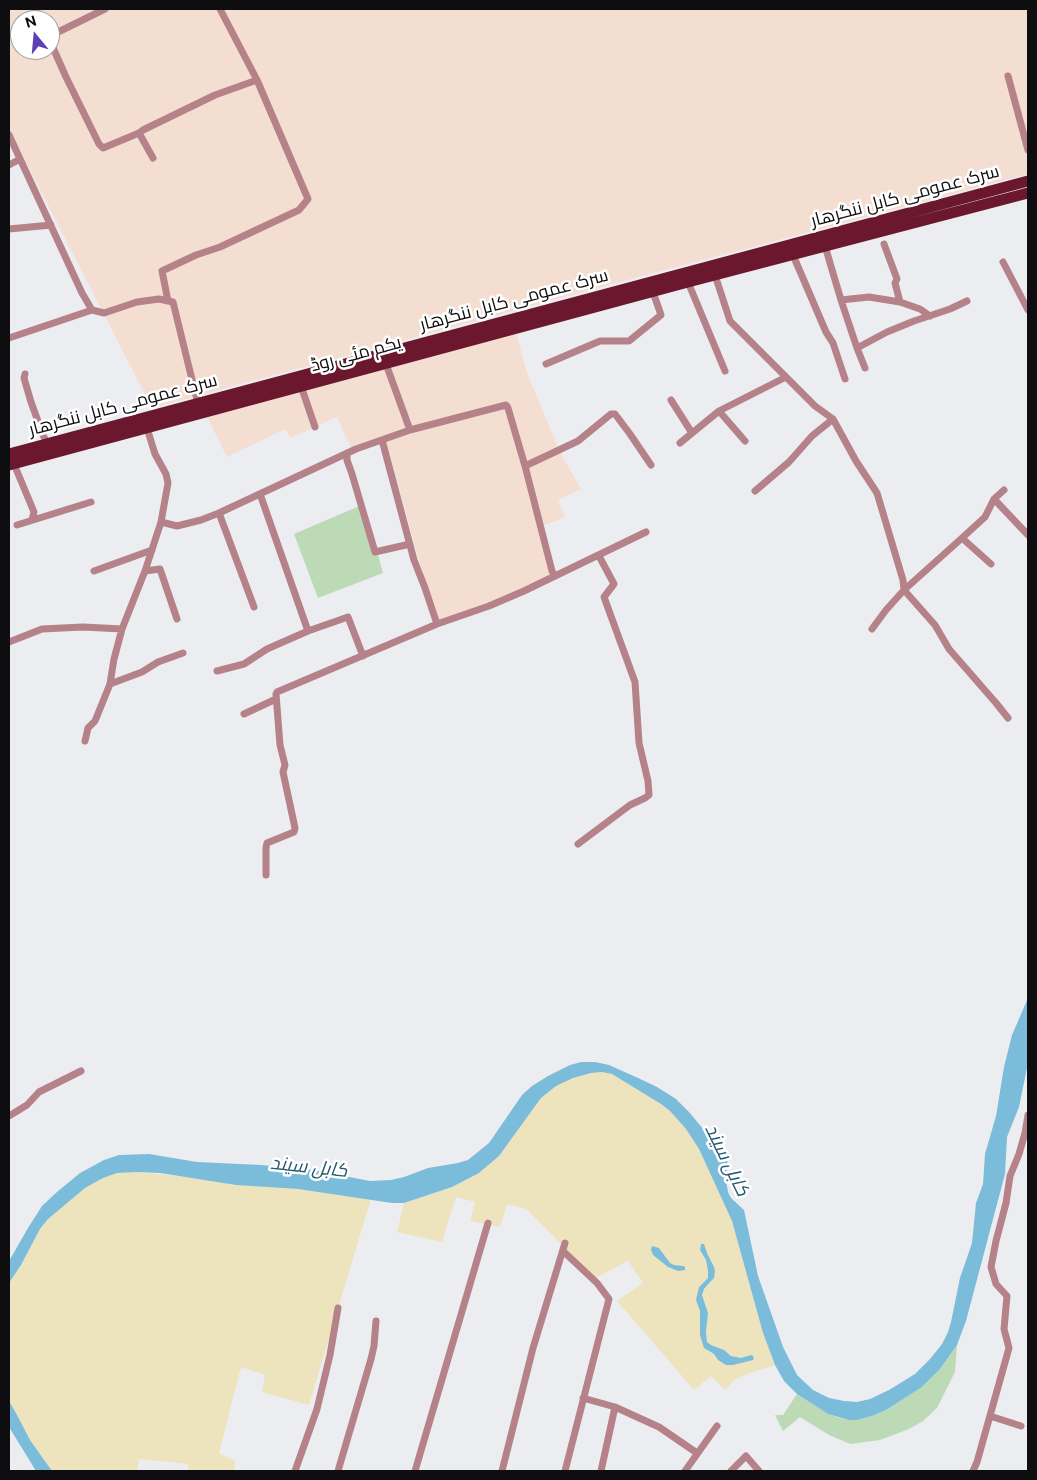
<!DOCTYPE html>
<html>
<head>
<meta charset="utf-8">
<style>
  body { margin:0 }
  #map { position:relative; width:1037px; height:1480px; overflow:hidden; background:#ecedf1; font-family:"Public Sans",sans-serif }
  canvas { display:block }
  .frame { position:absolute; inset:0; border:10px solid #0e0e10; pointer-events:none }
  .north { position:absolute; left:10px; top:10px; width:50px; height:50px; box-sizing:border-box; background:#fff; border:1px solid #9f9f9f; border-radius:50%; rotate:343deg; font-size:14px; font-weight:700; line-height:20px; text-align:center; color:#0e0e10 }
  .north::after { content:''; display:block; margin:auto; width:18px; height:22px; background:#5d40b8; clip-path:polygon(50% 0,100% 100%,50% 72%,0 100%) }
</style>
</head>
<body>
<div id="map">
<canvas width="1037" height="1480"></canvas>
<div class="frame"></div>
<div class="north">N</div>
</div>
<script>
const c = document.querySelector('canvas').getContext('2d');
c.lineJoin = 'round';
function fillPath(path, color) { c.fillStyle = color; c.fill(path, 'evenodd'); }
const toPath = rows => new Path2D(rows.map(r => 'M' + r).join(''));
function strokePath(path, color, width, dash) { c.strokeStyle = color; c.lineWidth = width; c.lineCap = dash ? 'butt' : 'round'; c.setLineDash(dash || []); c.stroke(path); }
function label(font, color, halo, rows, align = 'center') {
  c.font = font + ' "Public Sans",Cairo,sans-serif'; c.lineWidth = 5; c.setLineDash([]); c.textBaseline = 'middle'; c.strokeStyle = halo; c.fillStyle = color; for (const [text, x, y, turn = 0] of rows) {
    c.save(); c.translate(x, y); c.rotate((+turn || 0) * Math.PI / 180); c.textAlign = isNaN(turn) ? turn : align; if (halo) c.strokeText(text, 0, 0); c.fillText(text, 0, 0); c.restore();
  }
}
fillPath(toPath([
  [9,9,1028,9,1028,174,620,282,152,408,9,129],
  [20,20,50,20,50,50,20,50],
  [515,329,528,376,561,454,581,489,558,500,565,517,540,527,554,575,437,624,385,439,351,448,337,417,291,438,285,429,227,457,205,413]
]), '#f4ded1');
fillPath(toPath([
  [364,504,383,573,318,598,294,534],
  [957,1345,955,1372,937,1408,923,1421,909,1429,880,1440,850,1444,829,1435,800,1417,783,1431,775,1415,783,1415,797,1394,828,1414,840,1418,849,1420,857,1420,872,1416,886,1410,922,1387,940,1369]
]), '#bcdab5');
fillPath(toPath([
  [602,1072,612,1074,650,1096,670,1111,686,1129,699,1149,732,1221,763,1333,775,1365,747,1374,734,1380,725,1390,711,1376,694,1390,617,1301,643,1283,628,1261,594,1279,561,1244,526,1209,507,1204,500,1227,470,1221,475,1202,456,1197,442,1242,397,1232,404,1203,452,1187,479,1173,499,1156,541,1098,556,1086,573,1078,591,1073],
  [705,1247,707,1253,714,1267,715,1271,711,1283,704,1289,702,1295,708,1313,706,1332,707,1342,711,1345,724,1350,731,1356,741,1358,751,1355,754,1358,753,1360,718,1360,714,1354,706,1350,701,1321,699,1287,708,1278,709,1271,706,1260,700,1250],
  [659,1248,670,1263,674,1265,683,1266,678,1271,668,1267],
  [137,1172,188,1177,236,1185,298,1189,371,1199,309,1405,262,1392,265,1375,241,1367,219,1453,235,1461,234,1471,188,1471,188,1464,139,1459,137,1471,52,1471,30,1440,16,1413,9,1401,9,1283,21,1265,40,1229,48,1219,66,1203,85,1188,103,1178,117,1173]
]), '#ede4be');
fillPath(toPath([
  [1028,998,1028,1063,1019,1107,1007,1137,1005,1174,966,1321,957,1345,940,1369,922,1387,886,1410,872,1416,857,1420,849,1420,828,1414,797,1394,784,1381,775,1365,763,1333,732,1221,699,1149,686,1129,670,1111,661,1104,612,1074,602,1072,591,1073,573,1078,556,1086,541,1098,499,1156,479,1173,452,1187,404,1203,392,1203,298,1189,236,1185,160,1173,137,1172,117,1173,103,1178,85,1188,48,1219,40,1229,21,1265,9,1283,9,1261,28,1228,42,1206,57,1192,80,1173,104,1160,119,1155,149,1154,197,1162,261,1165,313,1170,370,1181,391,1180,404,1177,428,1168,458,1163,468,1160,489,1143,522,1095,532,1086,548,1076,570,1065,581,1062,595,1062,609,1065,638,1078,657,1087,676,1099,689,1112,724,1154,727,1159,728,1165,725,1175,728,1192,731,1198,744,1210,758,1276,783,1347,797,1375,813,1390,829,1398,844,1401,857,1402,870,1399,889,1390,915,1374,930,1359,942,1344,948,1332,951,1322,960,1278,972,1243,976,1203,983,1184,985,1154,996,1116,1004,1067,1012,1035],
  [701,1244,704,1244,707,1253,714,1267,715,1271,714,1278,704,1289,702,1295,708,1313,706,1332,707,1342,711,1345,724,1350,731,1356,741,1358,751,1355,753,1356,754,1358,753,1360,733,1365,726,1365,718,1360,714,1354,704,1348,700,1335,700,1311,696,1300,699,1287,708,1278,708,1271,706,1260,700,1250],
  [652,1246,659,1248,670,1263,674,1265,683,1266,685,1267,685,1270,678,1271,668,1267,653,1255,651,1250],
  [9,1401,16,1413,30,1440,52,1471,36,1471,9,1427]
]), '#7bbcdb');
strokePath(toPath([
  [35,9,40,20],
  [50,36,105,9],
  [50,41,66,77,99,144,103,148,139,133,143,130,215,95,257,80],
  [1008,76,1028,150],
  [139,133,153,158],
  [9,135,82,293,92,310,104,313,137,302,159,299,173,302,198,404],
  [9,165,20,159],
  [9,229,51,225],
  [884,244,897,279,895,283,900,302],
  [825,246,841,300,857,348,865,368],
  [793,255,826,332,833,343,845,379],
  [1003,262,1028,310],
  [715,275,730,321,815,406,833,419,856,461,877,493,903,580,904,590,935,625,949,649,996,703,1008,718],
  [688,282,725,371],
  [841,300,869,297,900,302,920,309,930,316],
  [168,301,162,271,196,255,220,247,299,210,308,199,257,80,220,9],
  [9,338,92,310],
  [857,348,887,332,914,321,950,309,967,301],
  [386,364,410,430],
  [546,364,600,341,629,341,661,315,653,292],
  [25,374,24,378,31,402,43,435,47,443],
  [301,386,315,427],
  [671,400,692,433],
  [719,411,745,441],
  [382,440,414,560,425,588,437,624],
  [680,443,719,411,786,377],
  [347,453,347,460,352,474,375,552,410,544],
  [14,464,34,512,32,520],
  [525,466,578,441,611,414,615,414,630,434,651,465],
  [755,491,789,462,812,436,833,419],
  [260,494,308,631],
  [994,499,1028,535],
  [219,513,254,607],
  [161,522,177,526,201,520,219,513,356,449,410,430,506,405,508,408,525,466,552,571,554,575],
  [17,525,91,502],
  [962,538,985,517,994,499,1004,490],
  [94,571,152,550],
  [145,571,160,569,177,619],
  [872,629,886,610,904,590,962,538,991,564],
  [9,642,42,629,83,627,122,629],
  [217,671,244,664,267,649,308,631,348,617,363,656],
  [110,684,142,672,158,662,183,653],
  [244,714,276,699],
  [85,741,88,728,95,721,110,684,114,659,122,629,145,571,161,522,168,483,166,474,155,454,147,428],
  [578,844,630,805,645,798,649,795,648,781,639,743,635,682,604,597,614,584,599,556],
  [266,875,266,848,267,843,294,832,295,828,283,772,285,765,280,745,276,694,277,692,437,624,489,606,524,591,646,532],
  [9,1116,27,1105,39,1092,81,1071],
  [563,1251,597,1283,609,1299,565,1471],
  [583,1398,615,1407,659,1427,697,1453],
  [990,1416,1021,1426],
  [295,1471,317,1409,330,1355,338,1308],
  [338,1471,371,1359,374,1346,376,1321],
  [415,1471,488,1223],
  [502,1471,533,1348,565,1243],
  [601,1471,615,1407],
  [685,1471,717,1426],
  [731,1471,746,1456,759,1471],
  [973,1471,977,1462,1009,1348,1004,1329,1007,1296,996,1284,991,1267,996,1241,1006,1203,1010,1176,1019,1154,1025,1133,1028,1115]
]), '#b58289', 7);
strokePath(toPath([
  [9,454,1028,181],
  [9,465,688,282,1028,193]
]), '#6b182e', 11);
label('18px', '#0e0e10', '#fff', [
  ["سرک عمومی کابل ننگرهار",905,196,-15],
  ["سرک عمومی کابل ننگرهار",514,300,-15],
  ["یکم مئی روڈ",356,354,-15],
  ["سرک عمومی کابل ننگرهار",123,405,-15]
]);
label('italic 19px', '#25596f', '#fff', [
  ["کابل سيند",727,1160,64],
  ["کابل سيند",309,1167,6]
]);
</script>
</body>
</html>
